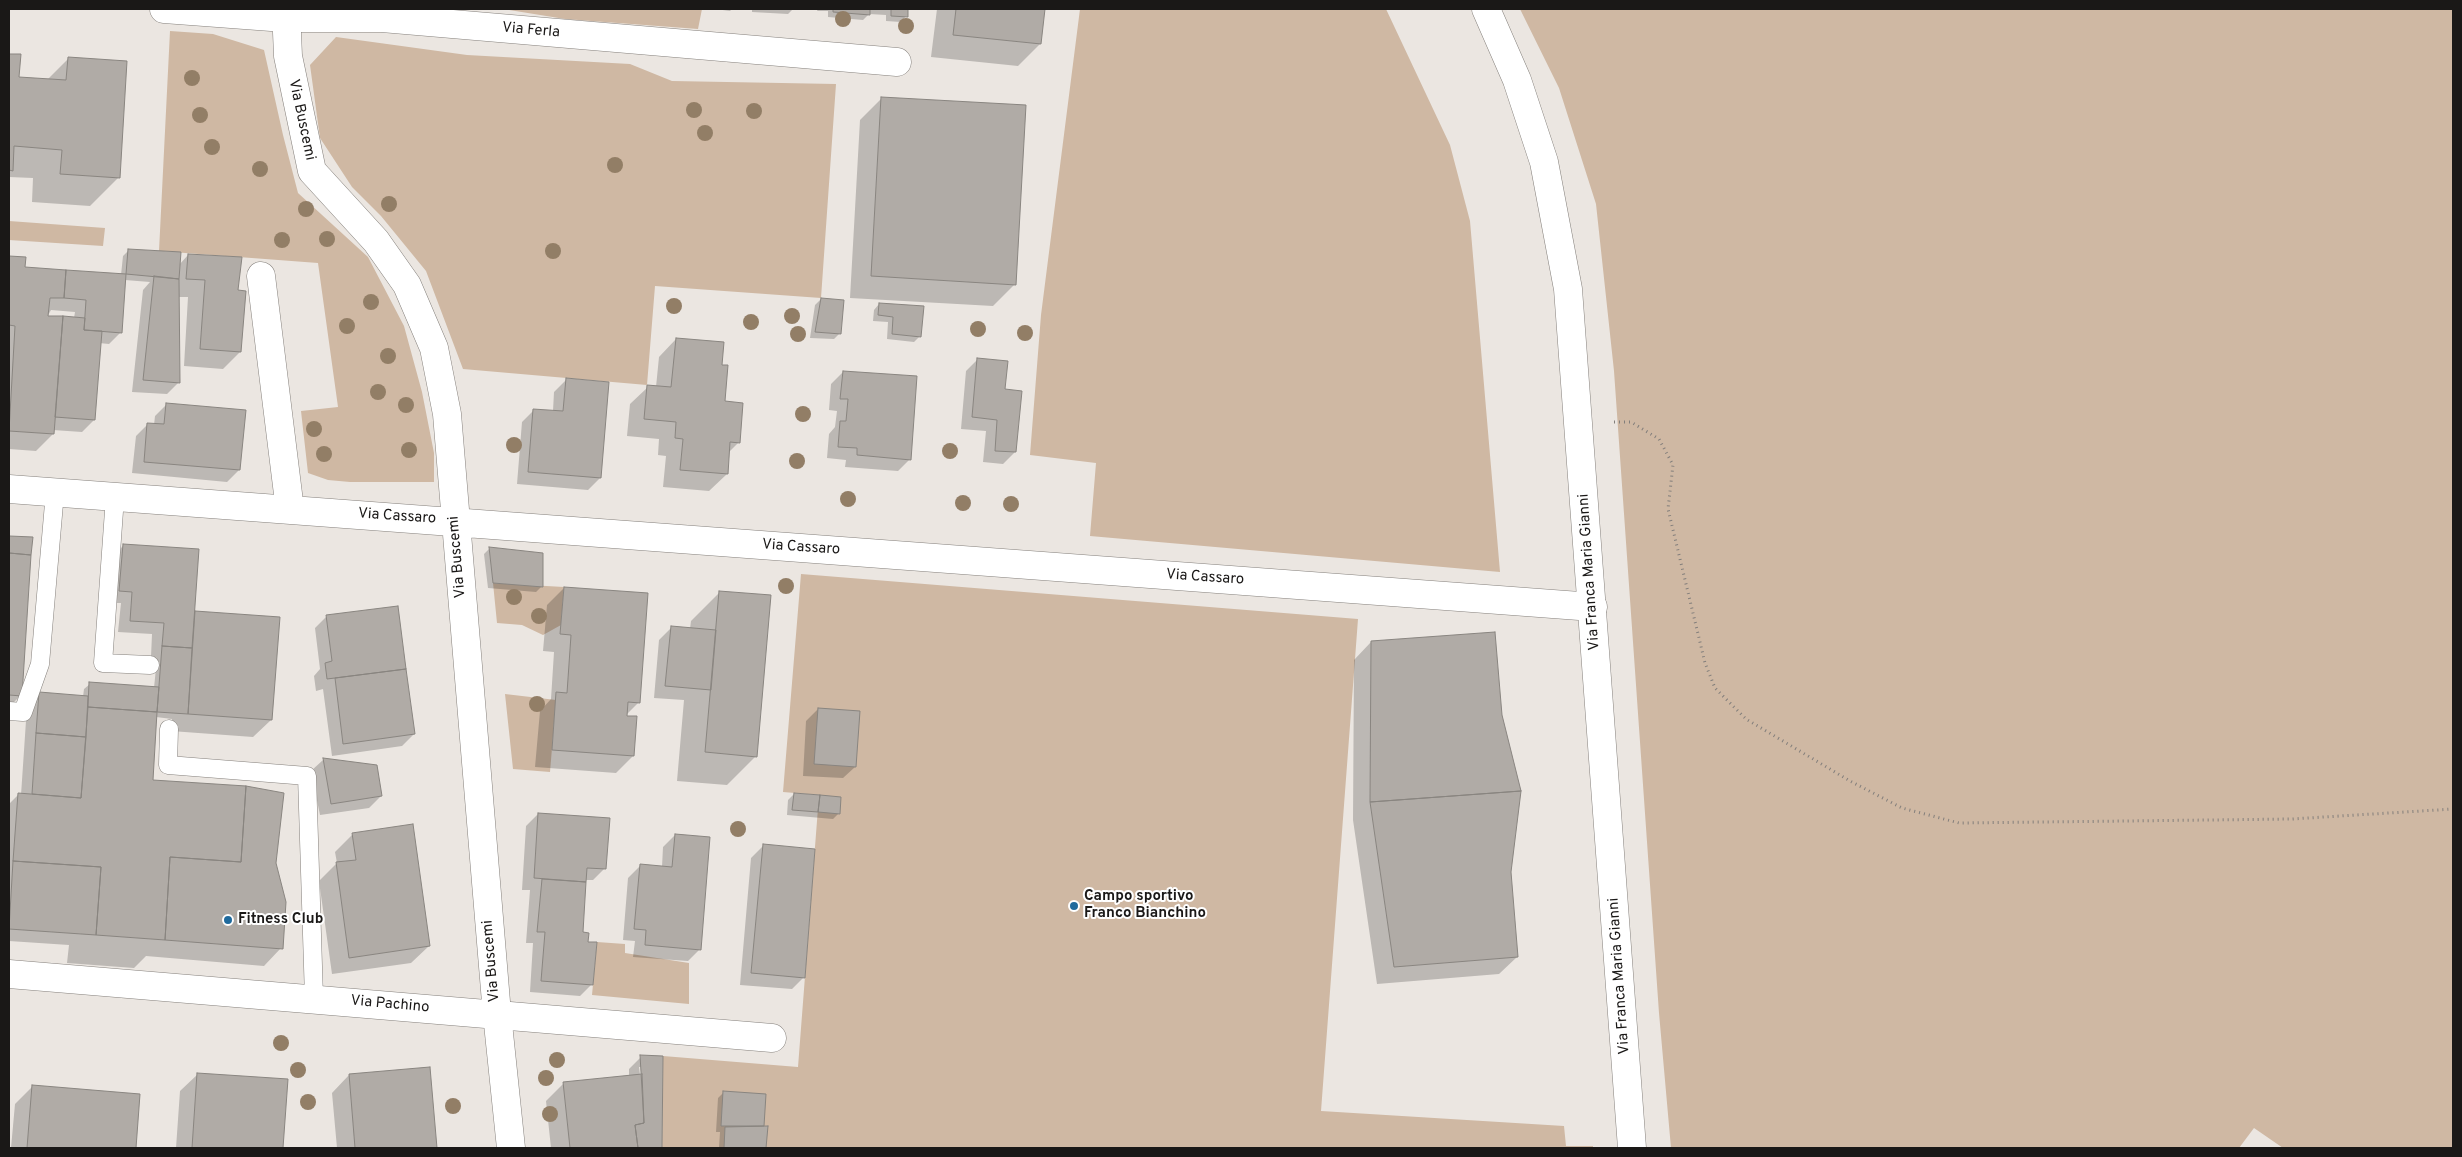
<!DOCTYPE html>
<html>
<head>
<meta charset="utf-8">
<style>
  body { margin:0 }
  #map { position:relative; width:2462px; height:1157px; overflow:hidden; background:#ebe6e1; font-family:Overpass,sans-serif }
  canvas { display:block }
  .frame { position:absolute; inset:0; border:10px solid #1a1817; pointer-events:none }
</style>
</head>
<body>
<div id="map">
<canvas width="2462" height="1157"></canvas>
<div class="frame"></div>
</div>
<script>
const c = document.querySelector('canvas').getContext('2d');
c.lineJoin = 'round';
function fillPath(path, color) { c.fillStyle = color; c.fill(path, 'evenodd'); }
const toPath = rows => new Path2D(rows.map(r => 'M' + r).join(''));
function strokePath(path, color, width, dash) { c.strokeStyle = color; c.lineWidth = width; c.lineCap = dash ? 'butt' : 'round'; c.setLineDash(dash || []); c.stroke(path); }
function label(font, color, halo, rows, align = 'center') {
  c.font = font + ' Overpass,sans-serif'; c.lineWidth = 4; c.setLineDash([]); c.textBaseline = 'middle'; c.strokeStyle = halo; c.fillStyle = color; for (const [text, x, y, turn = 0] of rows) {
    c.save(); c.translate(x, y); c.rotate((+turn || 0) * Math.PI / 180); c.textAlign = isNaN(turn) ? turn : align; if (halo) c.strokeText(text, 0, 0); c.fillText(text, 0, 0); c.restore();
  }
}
fillPath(toPath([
  [503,9,702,9,698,29,565,19],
  [1080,9,1386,9,1450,145,1470,221,1500,572,1090,536,1096,463,1030,455,1041,315],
  [1520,9,2453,9,2453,1148,2283,1148,2254,1128,2239,1148,1671,1148,1659,1013,1614,371,1596,204,1559,88],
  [170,31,213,34,264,50,283,135,298,193,368,257,404,326,422,392,434,453,434,482,350,482,328,480,308,473,301,411,338,407,318,263,159,251],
  [336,37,467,55,630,64,672,81,836,84,821,298,655,286,647,385,463,369,426,271,381,216,352,187,320,138,310,65],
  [9,221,105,228,103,246,9,240],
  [801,574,1358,619,1321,1111,1564,1126,1566,1146,1593,1146,1593,1148,662,1148,663,1056,798,1067,819,795,783,792],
  [493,583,564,587,561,625,543,635,522,625,497,623],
  [505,694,556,700,550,772,513,769],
  [597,942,625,944,625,953,689,963,689,1004,592,995]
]), '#cfb8a3');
fillPath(toPath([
  [715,9,732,9,730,11],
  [752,9,793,9,788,14,752,12],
  [818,9,907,9,906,16,901,22,886,21,886,15,869,14,863,20,828,17,828,11,817,11],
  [937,9,1044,9,1040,44,1018,66,931,57],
  [9,55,19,55,18,78,47,80,68,59,119,177,90,206,32,202,33,178,9,177],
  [882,98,1015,284,993,306,850,298,860,120],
  [129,250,179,265,188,255,237,291,240,352,223,369,184,366,188,297,178,297,179,382,167,394,132,392,143,290,150,282,125,280,121,332,109,344,99,343,94,420,82,432,53,430,53,434,36,451,9,449,9,257,25,258,24,268,121,275,123,256],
  [51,310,75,312,74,318,47,317],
  [821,299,840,333,834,339,810,338,815,305],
  [879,304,920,336,914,342,887,339,888,322,873,321,874,310],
  [676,339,724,402,739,442,728,453,727,474,709,491,663,487,666,456,658,455,659,439,627,436,630,404,648,387,656,387,659,357],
  [978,359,1004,390,1015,452,1003,464,983,462,986,431,961,429,966,371],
  [843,372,910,459,898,471,845,467,846,460,827,458,829,434,835,427,837,411,829,410,831,384],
  [566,380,600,478,588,490,517,484,522,422,534,410,553,411,554,392],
  [167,404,239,470,227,482,132,473,136,436,148,424,154,425,155,416],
  [9,537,31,538,21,695,9,707],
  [123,546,193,614,196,612,271,720,253,737,171,731,172,719,156,717,151,781,275,863,281,948,264,966,146,956,134,968,67,963,69,945,9,941,9,804,18,795,21,795,27,706,39,694,83,697,84,689,90,684,154,688,157,658,151,657,152,634,118,632,121,603,108,603,111,558],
  [490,548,542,586,536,592,488,588,484,554],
  [564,588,639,702,626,715,633,756,616,773,535,767,540,711,551,699,554,652,543,651,547,605],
  [720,592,756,756,727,785,677,781,684,700,654,698,659,640,671,628,690,629,691,621],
  [397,607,414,734,402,746,332,756,323,689,316,691,314,676,320,669,315,628,327,616],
  [1371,642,1517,957,1499,974,1377,984,1353,820,1354,660],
  [818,709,855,767,843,778,803,776,806,721],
  [323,760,376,766,381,796,369,808,320,815,311,771],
  [794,794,839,813,833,819,787,815,788,800],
  [538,814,605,868,593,880,585,880,581,933,592,984,580,996,530,992,533,943,526,943,530,890,522,890,526,826],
  [353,834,429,946,411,963,332,974,319,881,337,863,335,852],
  [675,835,699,950,688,961,633,957,635,941,623,940,628,878,640,866,662,867,663,847],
  [763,846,804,977,792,989,740,985,751,858],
  [641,1057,662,1057,661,1148,551,1148,546,1101,563,1084,629,1076,629,1069],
  [639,1067,642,1067,642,1075,640,1075],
  [429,1069,436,1148,337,1148,332,1093,349,1075],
  [198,1074,286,1080,282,1148,176,1148,180,1091],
  [32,1087,139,1096,135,1148,11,1148,15,1104],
  [724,1092,765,1095,762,1128,767,1128,765,1148,719,1148,720,1132,716,1132,718,1098]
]), '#0003');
const building = toPath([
  [833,9,870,9,870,15,833,12,833,9],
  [891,9,908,9,908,17,891,16,891,9],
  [956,9,1045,9,1041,44,953,35,956,9],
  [9,54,21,54,19,77,66,80,68,57,127,61,120,178,60,174,62,150,14,146,13,171,9,170,9,54],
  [881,97,1026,105,1016,285,871,276,881,97],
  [128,249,181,252,179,279,126,274,128,249],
  [188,254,242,257,238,290,246,291,241,352,200,349,205,280,186,279,188,254],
  [9,256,26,257,25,267,66,270,64,298,50,298,48,316,63,316,54,434,9,431,15,326,9,325,9,256],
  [66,270,126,274,122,333,84,330,86,300,64,298,66,270],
  [154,276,179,279,180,383,143,380,154,276],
  [821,298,844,300,841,334,815,332,821,298],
  [879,303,924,306,921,337,892,334,893,317,878,315,879,303],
  [63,316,85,318,84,330,102,331,95,420,55,417,63,316],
  [676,338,724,342,722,365,728,365,725,401,743,403,740,443,730,442,728,474,680,470,683,439,675,438,676,422,644,419,647,385,671,387,676,338],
  [977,358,1008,361,1005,389,1022,391,1016,452,995,451,997,420,972,417,977,358],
  [843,371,917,376,911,460,857,455,857,448,838,447,840,421,846,421,848,399,840,399,843,371],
  [566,378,609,382,601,478,528,472,533,409,563,411,566,378],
  [166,403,246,410,240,470,144,462,147,423,164,424,166,403],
  [9,536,33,537,31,555,9,553,9,536],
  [123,544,199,549,192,648,162,646,164,623,130,621,132,592,119,591,123,544],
  [489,547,543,553,543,587,493,583,489,547],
  [9,553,31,555,22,696,9,695,9,553],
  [564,587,648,593,640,703,628,702,627,716,637,716,634,756,552,750,556,692,567,693,571,635,560,634,564,587],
  [719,591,771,595,757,757,705,752,719,591],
  [398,606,406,669,327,679,325,663,332,661,326,615,398,606],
  [195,611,280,617,272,720,188,714,195,611],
  [671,626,716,630,711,690,665,686,671,626],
  [1495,632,1502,715,1521,791,1370,802,1371,641,1495,632],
  [162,646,192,648,188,714,157,712,162,646],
  [406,669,415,734,343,744,335,678,406,669],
  [89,682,159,687,157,712,88,707,89,682],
  [39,692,88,696,86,737,36,733,39,692],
  [88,707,157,712,153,780,246,786,241,862,170,857,165,940,96,935,101,867,13,861,18,793,81,798,88,707],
  [818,708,860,711,856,767,814,764,818,708],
  [36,733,86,737,81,798,32,794,36,733],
  [323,758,377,765,382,796,331,804,323,758],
  [246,786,284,793,276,863,286,902,283,949,165,940,170,857,241,862,246,786],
  [1521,791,1511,872,1518,957,1394,967,1370,802,1521,791],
  [794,793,820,795,818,812,792,810,794,793],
  [820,795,841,797,840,814,818,812,820,795],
  [538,813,610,818,606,869,587,868,586,882,534,878,538,813],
  [413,824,430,946,349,958,336,862,356,860,352,833,413,824],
  [675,834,710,837,701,950,645,945,646,930,634,929,640,864,672,867,675,834],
  [763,844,815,849,805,978,751,973,763,844],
  [13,861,101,867,96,935,9,929,13,861],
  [542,879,586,882,583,932,589,933,588,942,597,942,593,985,541,981,545,932,537,932,542,879],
  [640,1055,663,1056,662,1148,638,1148,635,1125,644,1123,640,1055],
  [430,1067,437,1148,355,1148,349,1074,430,1067],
  [197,1073,288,1079,283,1148,192,1148,197,1073],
  [642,1074,644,1123,635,1125,638,1148,570,1148,563,1082,642,1074],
  [32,1085,140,1094,136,1148,27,1148,32,1085],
  [723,1091,766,1094,764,1126,721,1126,723,1091],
  [768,1126,766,1148,724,1148,725,1127,768,1126]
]);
fillPath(building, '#b0aba6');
strokePath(building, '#898580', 1);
const service = toPath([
  [115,497,103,663,150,665],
  [9,711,23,712,40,664,55,492],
  [169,729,168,765,307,776,314,998]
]);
const minor = toPath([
  [164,9,285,18,382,18,897,62],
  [286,9,288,56,312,171,376,241,407,285,434,348,447,414,497,1014,511,1148],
  [261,276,290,510],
  [9,489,1593,607],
  [9,974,772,1038]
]);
const tertiary = toPath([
  [1486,9,1517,80,1544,162,1568,289,1632,1148]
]);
strokePath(service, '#85807c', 19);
strokePath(minor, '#85807c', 29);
strokePath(tertiary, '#85807c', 29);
strokePath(toPath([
  [1614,422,1631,422,1659,439,1673,465,1668,509,1705,663,1715,688,1746,719,1850,781,1902,808,1959,823,2292,819,2453,809]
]), '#827e7b', 3, [1, 4]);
strokePath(service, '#fff', 18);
strokePath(minor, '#fff', 28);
strokePath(tertiary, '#fff', 28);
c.fillStyle = '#927e66';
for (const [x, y] of [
  [843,19],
  [906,26],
  [192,78],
  [694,110],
  [754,111],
  [200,115],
  [705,133],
  [212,147],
  [615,165],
  [260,169],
  [389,204],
  [306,209],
  [327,239],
  [282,240],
  [553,251],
  [371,302],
  [674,306],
  [792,316],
  [751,322],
  [347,326],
  [978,329],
  [1025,333],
  [798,334],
  [388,356],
  [378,392],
  [406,405],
  [803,414],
  [314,429],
  [514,445],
  [409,450],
  [950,451],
  [324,454],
  [797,461],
  [848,499],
  [963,503],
  [1011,504],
  [786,586],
  [514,597],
  [539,616],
  [537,704],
  [738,829],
  [281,1043],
  [557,1060],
  [298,1070],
  [546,1078],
  [308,1102],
  [453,1106],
  [550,1114]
]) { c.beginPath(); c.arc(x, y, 8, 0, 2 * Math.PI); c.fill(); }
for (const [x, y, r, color] of [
  [1074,906,5,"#1f6a9d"],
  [228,920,5,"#1f6a9d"]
]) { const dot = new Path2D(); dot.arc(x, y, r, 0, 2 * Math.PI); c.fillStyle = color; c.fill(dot); strokePath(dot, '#fff', 2); }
label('15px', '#1a1817', '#fff', [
  ["Via Ferla",531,31,5],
  ["Via Buscemi",301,120,78],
  ["Via Cassaro",397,517,4],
  ["Via Cassaro",801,548,4],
  ["Via Buscemi",458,557,-95],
  ["Via Franca Maria Gianni",1590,572,-94],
  ["Via Cassaro",1205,578,4],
  ["Via Buscemi",492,961,-95],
  ["Via Franca Maria Gianni",1620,976,-94],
  ["Via Pachino",390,1005,5]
]);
label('bold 15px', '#1a1817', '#fff', [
  ["Campo sportivo",1084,897],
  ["Franco Bianchino",1084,914],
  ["Fitness Club",238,920]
], 'left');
</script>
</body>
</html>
